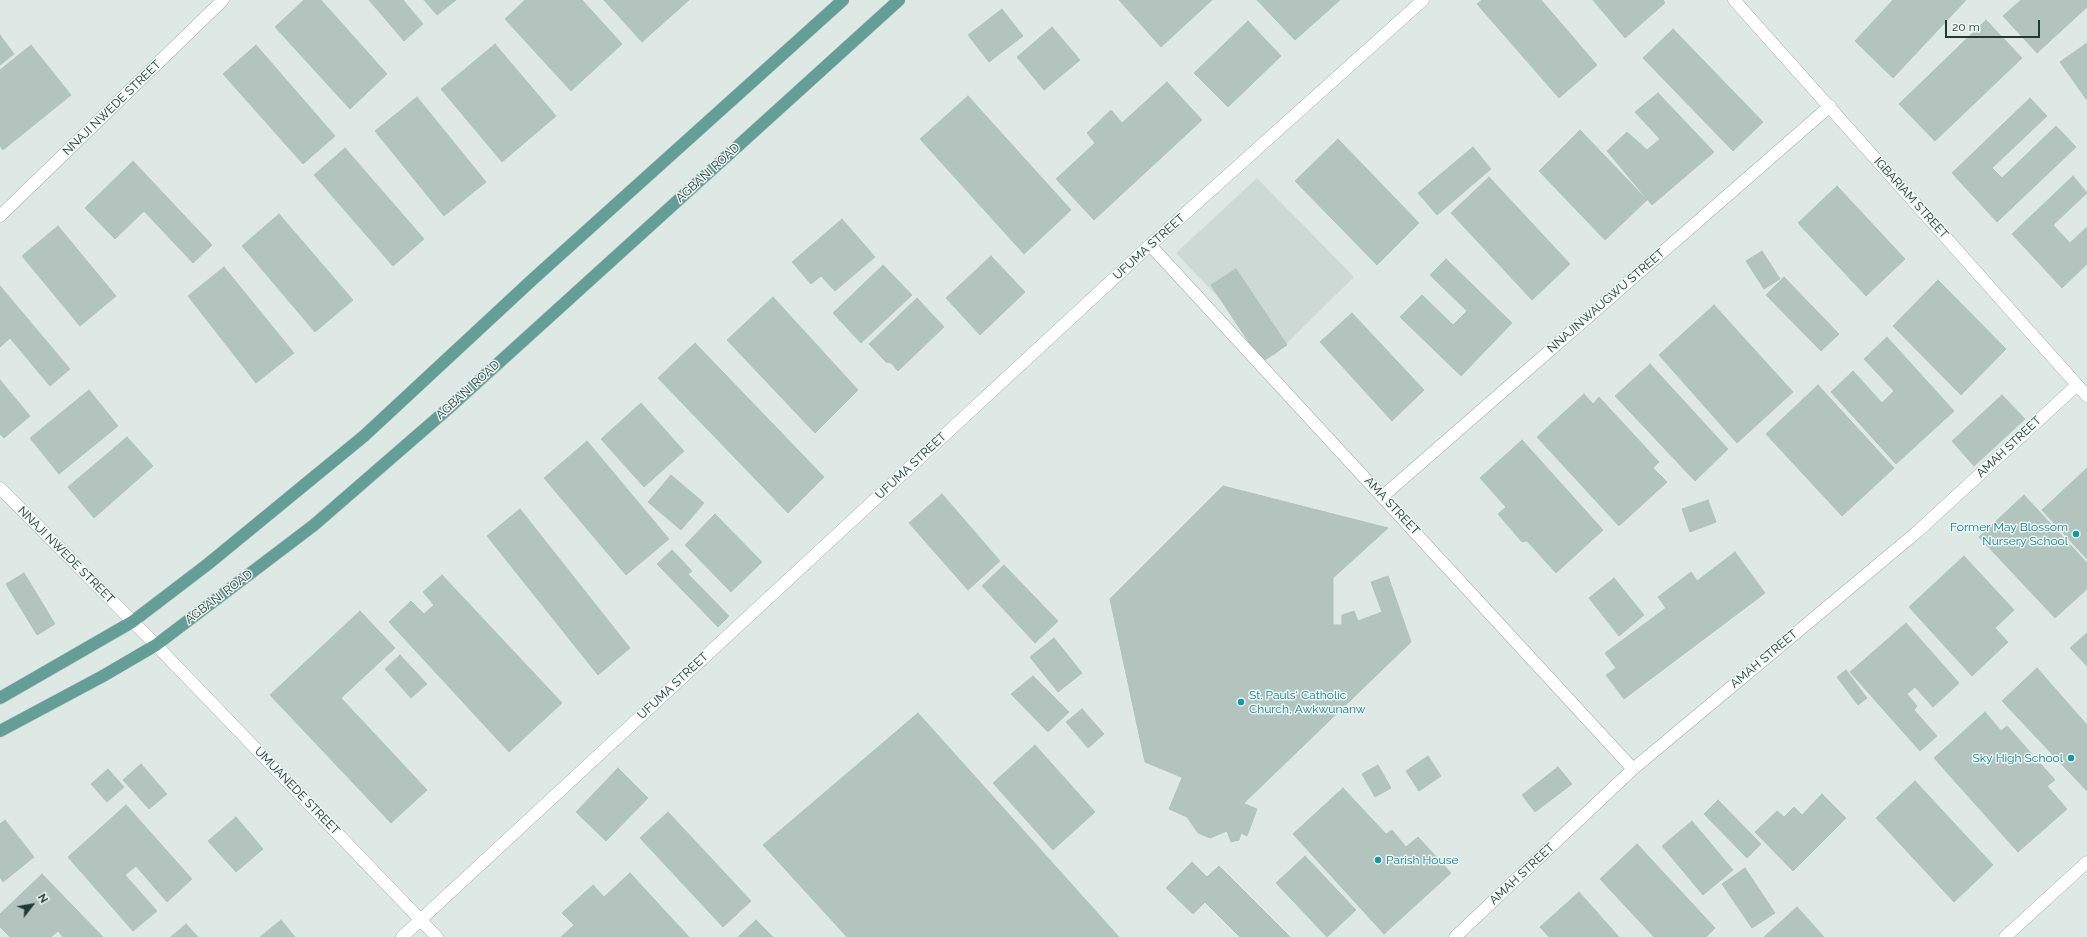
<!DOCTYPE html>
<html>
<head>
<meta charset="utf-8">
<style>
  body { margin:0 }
  #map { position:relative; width:2087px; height:937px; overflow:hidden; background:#dee9e6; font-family:Raleway,sans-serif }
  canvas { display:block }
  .north { position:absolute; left:12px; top:885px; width:40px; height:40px; -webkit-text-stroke:3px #eef6f3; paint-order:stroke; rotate:59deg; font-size:11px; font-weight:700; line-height:16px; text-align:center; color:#203935 }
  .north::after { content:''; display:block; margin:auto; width:14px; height:18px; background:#203935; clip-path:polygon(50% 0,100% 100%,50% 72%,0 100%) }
  .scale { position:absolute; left:1945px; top:20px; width:95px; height:18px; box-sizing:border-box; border:2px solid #203935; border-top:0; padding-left:5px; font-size:12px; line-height:14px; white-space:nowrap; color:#203935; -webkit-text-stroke:3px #eef6f3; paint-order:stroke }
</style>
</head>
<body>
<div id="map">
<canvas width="2087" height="937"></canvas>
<div class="north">N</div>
<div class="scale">20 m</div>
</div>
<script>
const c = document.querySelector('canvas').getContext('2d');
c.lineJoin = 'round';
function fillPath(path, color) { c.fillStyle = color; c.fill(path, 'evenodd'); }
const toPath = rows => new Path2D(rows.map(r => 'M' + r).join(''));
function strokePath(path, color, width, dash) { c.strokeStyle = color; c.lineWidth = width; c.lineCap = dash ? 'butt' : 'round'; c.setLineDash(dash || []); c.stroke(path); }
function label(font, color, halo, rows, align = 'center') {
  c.font = font + ' Raleway,sans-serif'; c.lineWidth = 3; c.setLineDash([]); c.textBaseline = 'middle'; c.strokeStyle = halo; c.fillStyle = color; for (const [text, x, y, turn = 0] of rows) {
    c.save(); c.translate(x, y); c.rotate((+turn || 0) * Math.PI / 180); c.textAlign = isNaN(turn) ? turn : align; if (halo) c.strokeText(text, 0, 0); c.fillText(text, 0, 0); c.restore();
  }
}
fillPath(toPath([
  [1257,178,1354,277,1274,356,1176,253]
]), '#ccd9d5');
const building = toPath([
  [304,0,321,0,387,74,350,109,275,27,304,0],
  [369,0,403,0,423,24,404,41,369,0],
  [424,0,456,0,437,15,424,0],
  [525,0,582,0,622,44,571,91,505,19,525,0],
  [604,0,689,0,642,42,604,0],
  [1119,0,1212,0,1161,47,1119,0],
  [1257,0,1340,0,1295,40,1257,0],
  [1482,0,1541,0,1597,65,1559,98,1477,4,1482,0],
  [1593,0,1663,0,1665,3,1625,38,1593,0],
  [1893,0,1966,0,1893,78,1855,41,1893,0],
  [2021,0,2087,0,2087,7,2037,53,2003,16,2021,0],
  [1002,9,1023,36,989,62,968,35,1002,9],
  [1986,20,2022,58,1935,141,1899,104,1986,20],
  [1248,21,1281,56,1228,107,1194,73,1248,21],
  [1052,27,1080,60,1044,90,1017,57,1052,27],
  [1673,29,1763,122,1733,151,1643,58,1673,29],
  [0,35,14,54,0,65,0,35],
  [2087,43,2087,99,2086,99,2060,62,2087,43],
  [495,44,556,116,502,162,441,89,495,44],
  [31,45,71,95,3,150,0,146,0,70,31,45],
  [256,45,335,136,303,164,223,74,256,45],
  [1167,82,1202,120,1094,220,1056,179,1095,143,1087,133,1111,110,1122,123,1167,82],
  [1658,93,1714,152,1652,205,1607,151,1627,132,1647,150,1660,139,1635,112,1658,93],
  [968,96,1071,210,1024,254,920,139,968,96],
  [417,97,486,182,444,216,375,131,417,97],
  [2030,98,2047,116,1992,168,2002,178,2056,126,2076,147,1997,222,1952,173,2030,98],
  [1580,130,1647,200,1605,240,1539,171,1580,130],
  [1338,139,1419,223,1377,265,1295,181,1338,139],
  [1473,147,1491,169,1437,215,1418,193,1473,147],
  [345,148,424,239,393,266,314,175,345,148],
  [133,161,212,245,193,263,144,211,115,239,85,208,133,161],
  [2073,176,2087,193,2053,225,2070,243,2087,227,2087,264,2062,288,2012,234,2073,176],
  [1489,177,1570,264,1532,300,1451,213,1489,177],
  [1837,186,1905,259,1866,296,1798,223,1837,186],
  [279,214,353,300,315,332,242,246,279,214],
  [842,219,875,257,835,291,821,276,811,284,792,262,842,219],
  [58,226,116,296,80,326,22,256,58,226],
  [1762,251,1780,279,1764,289,1746,261,1762,251],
  [991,256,1025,292,980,335,946,298,991,256],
  [1446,259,1512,323,1461,376,1400,317,1422,295,1453,325,1467,311,1430,275,1446,259],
  [883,265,912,295,861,343,833,313,883,265],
  [224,267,294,353,256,383,188,296,224,267],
  [1236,269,1287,345,1262,362,1211,285,1236,269],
  [1784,277,1839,334,1821,351,1766,295,1784,277],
  [1938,280,2006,349,1961,395,1893,326,1938,280],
  [0,286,70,369,50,386,10,338,0,347,0,286],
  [773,297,858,390,815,433,727,340,773,297],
  [917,298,944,327,898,371,891,363,886,362,869,344,917,298],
  [1714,305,1793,392,1737,443,1659,355,1714,305],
  [1352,313,1424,390,1392,421,1320,342,1352,313],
  [1887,337,1954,411,1896,464,1831,392,1853,371,1882,403,1894,391,1864,359,1887,337],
  [695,343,824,477,788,513,658,378,695,343],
  [1650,364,1728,449,1695,481,1615,396,1650,364],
  [0,380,30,416,4,438,0,434,0,380],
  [1818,385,1894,468,1842,516,1766,434,1818,385],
  [89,390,118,426,59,474,30,438,89,390],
  [1584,394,1593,404,1599,397,1659,462,1653,468,1667,482,1619,526,1537,437,1584,394],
  [2002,395,2025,419,1974,466,1952,441,2002,395],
  [641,403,684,451,644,487,601,439,641,403],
  [127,437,153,466,94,518,68,487,127,437],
  [1522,440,1603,530,1556,573,1527,541,1522,542,1498,514,1506,507,1480,478,1522,440],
  [587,441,669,539,626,575,544,478,587,441],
  [2087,468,2087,559,2042,510,2087,468],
  [671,475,704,503,681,530,648,502,671,475],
  [1223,486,1388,528,1333,578,1333,625,1342,625,1342,615,1354,611,1358,621,1382,612,1371,582,1388,576,1411,642,1244,803,1145,762,1110,599,1223,486],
  [942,494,1000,561,968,590,909,523,942,494],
  [2024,495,2087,563,2087,589,2055,618,1979,537,2024,495],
  [1708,500,1716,522,1690,532,1682,509,1708,500],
  [520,509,630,648,598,675,487,536,520,509],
  [715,514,762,562,731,592,685,545,715,514],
  [672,550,692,571,688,574,729,616,718,627,657,564,672,550],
  [1735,552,1765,593,1624,699,1606,675,1616,668,1605,653,1666,608,1658,597,1691,572,1697,581,1735,552],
  [1964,556,2014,610,1995,628,2008,642,1972,676,1909,607,1964,556],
  [1004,565,1058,621,1035,643,982,586,1004,565],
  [24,573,55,624,37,635,6,584,24,573],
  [442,575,562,703,509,752,389,622,411,601,424,614,434,605,423,592,442,575],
  [1614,578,1644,615,1619,636,1589,598,1614,578],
  [360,611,395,648,341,698,427,790,391,823,270,695,360,611],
  [1906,623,1959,683,1933,707,1915,687,1907,694,1917,706,1914,710,1937,736,1920,751,1850,672,1906,623],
  [2087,633,2087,666,2070,648,2087,633],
  [1054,638,1082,673,1058,692,1030,657,1054,638],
  [400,655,427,684,411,698,385,669,400,655],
  [2037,668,2087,725,2087,791,2002,701,2037,668],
  [1846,670,1867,698,1858,705,1837,677,1846,670],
  [1033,676,1069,712,1048,732,1011,694,1033,676],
  [1082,709,1104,734,1088,748,1066,722,1082,709],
  [1985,712,2001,731,2007,726,2055,780,2047,786,2067,809,2018,852,1934,758,1985,712],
  [918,713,1119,937,847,937,763,845,918,713],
  [1035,745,1095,812,1053,850,993,783,1035,745],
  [1428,756,1441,776,1419,791,1406,771,1428,756],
  [141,764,167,794,149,809,123,780,141,764],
  [1378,765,1391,788,1375,797,1362,774,1378,765],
  [1558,767,1572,784,1535,812,1522,795,1558,767],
  [618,768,648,798,606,841,576,812,618,768],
  [108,769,124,787,107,802,91,784,108,769],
  [1182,778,1257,809,1247,836,1241,833,1239,840,1231,842,1227,831,1210,838,1198,833,1187,817,1169,809,1182,778],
  [1915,781,1993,865,1954,902,1876,818,1915,781],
  [1343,788,1386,834,1392,830,1406,847,1418,837,1451,873,1384,934,1293,834,1343,788],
  [1822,794,1846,818,1793,871,1755,832,1777,811,1784,817,1794,807,1802,815,1822,794],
  [1718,800,1761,844,1747,858,1704,814,1718,800],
  [126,805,192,879,167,902,136,866,125,875,157,911,133,931,68,857,126,805],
  [668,812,751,901,723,927,640,838,668,812],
  [236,817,263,849,236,872,208,841,236,817],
  [5,820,34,857,3,882,0,877,0,824,5,820],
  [1692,821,1733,870,1703,895,1662,846,1692,821],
  [1637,844,1715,928,1706,937,1654,937,1600,879,1637,844],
  [1305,856,1356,910,1327,937,1276,883,1305,856],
  [1192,862,1207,877,1219,866,1290,937,1240,937,1205,902,1193,914,1166,888,1192,862],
  [1745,868,1775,913,1752,928,1722,884,1745,868],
  [630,873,689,937,561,937,574,925,562,913,593,885,604,897,630,873],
  [42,874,103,937,63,937,58,931,51,937,10,937,0,927,0,914,42,874],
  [1579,892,1619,937,1549,937,1540,927,1579,892],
  [1797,907,1824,937,1764,937,1797,907],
  [281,920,295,937,260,937,281,920],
  [756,920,773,937,738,937,756,920],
  [186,924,198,937,171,937,186,924]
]);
fillPath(building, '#b3c4bf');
strokePath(building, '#b1c3bd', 1);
const street = toPath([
  [1734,0,2087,396],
  [0,216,223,0],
  [1150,245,1633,769],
  [0,488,156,645,437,937],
  [1383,496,1830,106],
  [402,937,1150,245,1423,0],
  [1455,937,1633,769,1917,532,2077,385],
  [2005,937,2087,862]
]);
const primary = toPath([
  [0,698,132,622,208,564,364,436,532,280,843,0],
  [0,731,103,676,156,645,314,525,450,407,899,0]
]);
strokePath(street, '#a1b1ad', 13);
strokePath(primary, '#bcc4c2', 13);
strokePath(street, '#fff', 12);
strokePath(primary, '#639f96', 12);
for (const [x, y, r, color] of [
  [2076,534,4,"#0f9aa8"],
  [1241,702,4,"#0f9aa8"],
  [2071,758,4,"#0f9aa8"],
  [1378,860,4,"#0f9aa8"]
]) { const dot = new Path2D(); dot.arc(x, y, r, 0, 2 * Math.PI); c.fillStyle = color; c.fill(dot); strokePath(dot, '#eef6f3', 1.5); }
label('12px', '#203935', '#eef6f3', [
  ["NNAJI NWEDE STREET",112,108,-44],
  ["AGBANI ROAD",708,173,-42],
  ["IGBARIAM STREET",1911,198,48],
  ["UFUMA STREET",1149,247,-42],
  ["NNAJINWAUGWU STREET",1606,301,-41],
  ["AGBANI ROAD",468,390,-42],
  ["AMAH STREET",2009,447,-43],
  ["UFUMA STREET",911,466,-43],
  ["AMA STREET",1392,506,47],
  ["NNAJI NWEDE STREET",66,555,45],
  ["AGBANI ROAD",219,597,-37],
  ["AMAH STREET",1764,659,-40],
  ["UFUMA STREET",673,686,-43],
  ["UMUANEDE STREET",297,791,46],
  ["AMAH STREET",1522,874,-43]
]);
label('12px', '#0d838f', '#eef6f3', [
  ["Former May Blossom",2068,527],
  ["Nursery School",2068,541],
  ["St. Pauls' Catholic",1249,695,"left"],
  ["Church, Awkwunanw",1249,709,"left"],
  ["Sky High School",2063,758],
  ["Parish House",1386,860,"left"]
], 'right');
</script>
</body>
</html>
